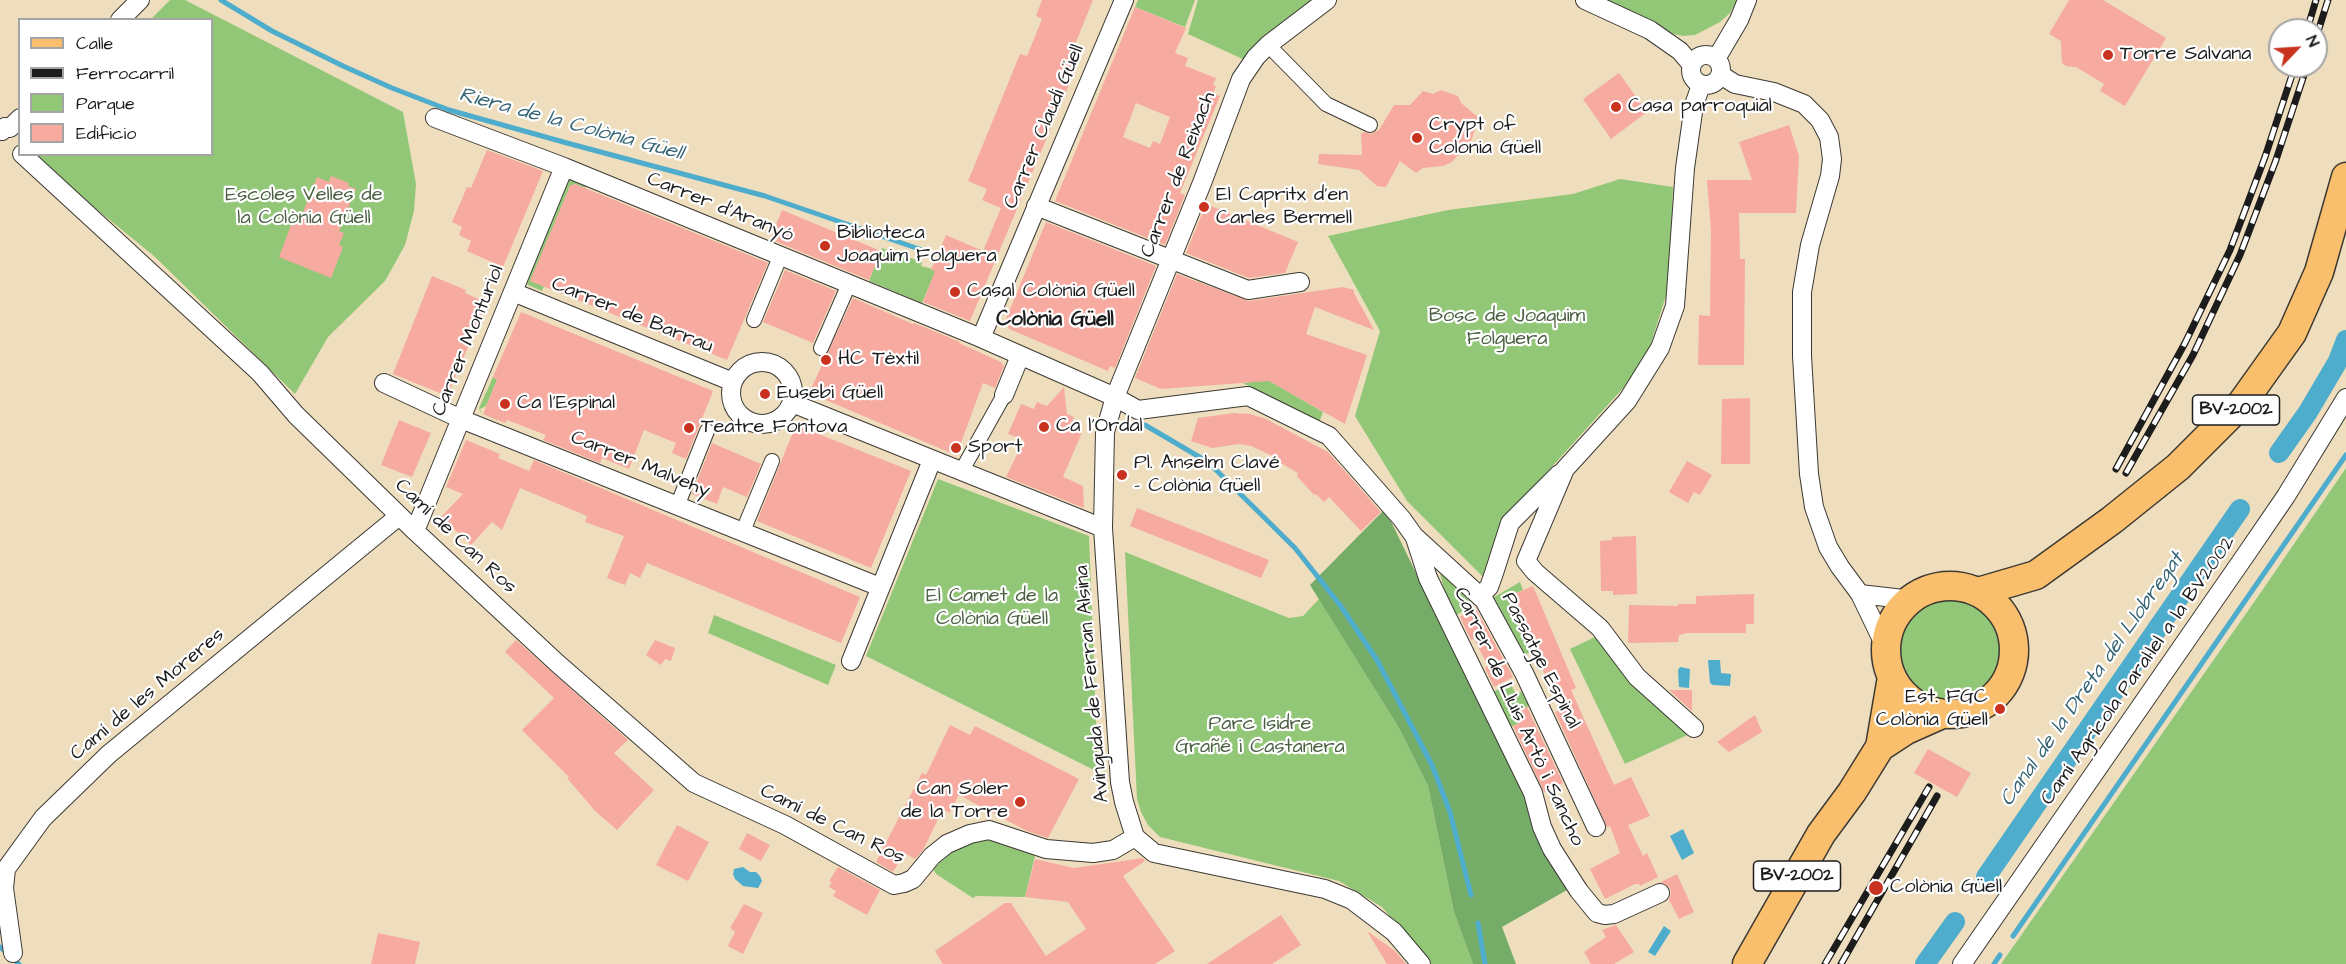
<!DOCTYPE html>
<html>
<head>
<meta charset="utf-8">
<style>
  body { margin:0 }
  #map { position:relative; width:2346px; height:964px; overflow:hidden; background:#efdebd; font-family:"Architects Daughter",sans-serif }
  canvas { display:block }
  .legend { position:absolute; left:18px; top:18px; width:195px; height:138px; box-sizing:border-box; background:#fff; border:2px solid #a4a4a4; margin:0; padding:8px 10px; list-style:none; font-size:18px; color:#1c1c1c }
  .legend li { display:flex; align-items:center; gap:12px; height:30px }
  .legend b { width:30px; border:2px solid #a4a4a4 }
  .north { position:absolute; left:2268px; top:18px; width:60px; height:60px; box-sizing:border-box; background:#fff; border:2px solid #a4a4a4; border-radius:50%; rotate:65deg; font-size:16px; font-weight:700; line-height:24px; text-align:center; color:#1c1c1c }
  .north::after { content:''; display:block; margin:auto; width:21px; height:27px; background:#c8321e; clip-path:polygon(50% 0,100% 100%,50% 72%,0 100%) }
</style>
</head>
<body>
<div id="map">
<canvas width="2346" height="964"></canvas>
<ul class="legend">
<li><b style="height:8px;background:#f9bf6d"></b>Calle</li>
<li><b style="height:8px;background:#1c1c1c"></b>Ferrocarril</li>
<li><b style="height:16px;background:#92c778"></b>Parque</li>
<li><b style="height:16px;background:#f6aaa0"></b>Edificio</li>
</ul>
<div class="north">N</div>
</div>
<script>
const c = document.querySelector('canvas').getContext('2d');
c.lineJoin = 'round';
function fillPath(path, color) { c.fillStyle = color; c.fill(path, 'evenodd'); }
const toPath = rows => new Path2D(rows.map(r => 'M' + r).join(''));
function strokePath(path, color, width, dash) { c.strokeStyle = color; c.lineWidth = width; c.lineCap = dash ? 'butt' : 'round'; c.setLineDash(dash || []); c.stroke(path); }
function label(font, color, halo, rows, align = 'center') {
  c.font = font + ' "Architects Daughter",sans-serif'; c.lineWidth = 4.5; c.setLineDash([]); c.textBaseline = 'middle'; c.strokeStyle = halo; c.fillStyle = color; for (const [text, x, y, turn = 0] of rows) {
    c.save(); c.translate(x, y); c.rotate((+turn || 0) * Math.PI / 180); c.textAlign = isNaN(turn) ? turn : align; if (halo) c.strokeText(text, 0, 0); c.fillText(text, 0, 0); c.restore();
  }
}
fillPath(toPath([
  [170,0,185,0,403,112,416,184,414,211,405,245,385,281,328,337,295,394,154,256,84,199,35,155,212,154,212,20,151,19],
  [1138,0,1195,0,1185,27,1135,7],
  [1198,0,1320,0,1247,61,1188,34],
  [1604,0,1737,0,1730,13,1720,22,1695,35,1683,36,1669,33],
  [572,177,588,182,585,188,575,184,570,186,561,208,531,280,544,286,542,291,528,285,526,282,568,179],
  [1620,179,1673,187,1669,286,1646,359,1634,376,1502,522,1484,578,1407,501,1355,416,1380,331,1328,236,1448,210,1573,194],
  [882,248,922,262,921,266,936,270,922,303,869,281],
  [493,377,497,380,486,406,480,409,482,413,499,416,497,420,482,413,480,411,479,408],
  [1268,380,1323,412,1319,423,1243,383],
  [2346,468,2346,964,2001,964,2259,595],
  [938,479,1089,536,1098,772,866,656],
  [1125,552,1289,618,1303,616,1319,599,1399,728,1428,786,1454,912,1473,964,1429,964,1382,907,1339,881,1160,837,1148,825,1141,812,1137,799],
  [1440,574,1454,579,1479,601,1452,618],
  [1520,582,1523,590,1510,596,1534,651,1524,655,1489,600],
  '1899 650a53 53 0 1 1 106 0a53 53 0 1 1-106 0Z',
  [714,615,836,665,828,685,708,633],
  [1599,635,1694,732,1625,764,1570,649],
  [1510,683,1516,694,1523,691,1530,705,1515,713,1519,723,1511,727,1493,692],
  [988,840,1036,852,1025,897,976,896,973,898,936,874,933,869,951,853,970,842]
]), '#92c778');
fillPath(toPath([
  [1385,509,1536,821,1538,836,1567,890,1502,927,1516,964,1473,964,1454,912,1428,786,1399,728,1310,585]
]), '#75ac68');
fillPath(toPath([
  [1708,660,1720,660,1721,673,1731,674,1730,686,1713,685,1710,683],
  [1680,667,1690,669,1689,688,1679,687,1678,670],
  [1683,829,1694,853,1682,860,1670,836],
  [743,867,750,872,756,872,760,876,762,881,758,888,743,886,735,879,733,874,734,869],
  [1664,926,1671,931,1655,956,1648,952]
]), '#4eaccd');
strokePath(toPath([
  [221,0,272,31,343,66,392,88,449,110,567,143,765,196,925,251],
  [1145,425,1208,462,1295,548,1340,605,1377,660,1432,765,1450,812,1471,895],
  [1478,923,1485,964],
  [2013,936,2346,455],
  [0,947,19,964],
  [1994,964,2000,955]
]), '#4eaccd', 5);
strokePath(toPath([
  [2279,453,2308,412,2338,361,2346,340],
  [1986,877,2240,509],
  [1925,964,1955,922]
]), '#4eaccd', 20);
fillPath(toPath([
  [1042,0,1093,0,1070,57,1079,61,970,321,923,302,935,271,931,270,946,235,983,251,1001,208,982,200,987,189,968,181,1020,54,1027,56,1042,19,1036,16],
  [2069,0,2103,0,2166,38,2125,106,2100,91,2104,84,2076,67,2066,66,2062,63,2061,41,2049,34],
  [1135,7,1186,28,1175,53,1188,58,1185,66,1216,78,1213,85,1216,86,1213,94,1220,96,1180,193,1185,195,1165,245,1055,201],
  [1136,103,1170,117,1160,144,1153,141,1150,148,1123,137],
  [1619,73,1647,112,1611,139,1583,99],
  [1441,90,1458,96,1461,103,1479,118,1471,141,1452,162,1443,166,1423,168,1416,173,1400,161,1386,187,1377,186,1359,170,1318,164,1319,154,1362,155,1361,134,1364,132,1371,134,1379,130,1394,105,1410,105,1423,91,1433,94],
  [1789,125,1799,156,1796,213,1739,213,1740,259,1745,259,1744,365,1698,365,1699,315,1710,316,1711,230,1707,180,1752,180,1739,142],
  [487,150,543,171,503,267,467,251,471,241,459,235,462,227,452,222,467,187,471,188],
  [331,176,349,183,348,186,356,189,339,231,344,233,339,245,343,247,331,278,279,257,291,225,294,226,299,214,302,215,317,177,329,182],
  [575,184,768,263,727,360,530,281,570,186],
  [1206,204,1298,242,1285,273,1249,278,1186,253],
  [782,210,881,251,869,280,770,239],
  [1046,222,1156,266,1115,368,1110,366,1108,371,1009,329,1006,319],
  [785,270,836,291,813,343,763,322],
  [1177,274,1249,301,1343,287,1354,290,1354,293,1374,330,1315,307,1306,334,1367,355,1345,424,1269,381,1161,389,1135,378],
  [432,276,466,290,465,293,487,303,447,396,393,374],
  [853,298,913,324,914,323,960,342,959,343,1001,362,1004,366,995,388,983,383,958,451,951,453,809,393],
  [521,312,713,391,686,459,672,453,676,443,644,430,629,469,602,458,600,463,543,440,546,435,507,420,505,423,483,414,497,380,493,377],
  [1064,387,1067,414,1074,417,1071,425,1083,430,1063,477,1083,486,1084,508,1006,477,1024,440,1008,434,1021,404,1034,409,1037,402,1047,406],
  [1750,398,1750,464,1721,464,1722,399],
  [1234,413,1250,414,1266,419,1328,452,1381,512,1361,531,1329,497,1324,502,1316,494,1314,495,1297,476,1298,473,1274,459,1275,457,1251,446,1239,444,1212,448,1191,441,1198,418],
  [399,420,431,433,412,477,381,465],
  [796,425,911,471,871,568,757,521],
  [466,440,500,454,498,458,529,471,534,460,860,597,841,643,647,563,640,578,630,573,625,585,607,578,624,536,585,522,587,516,520,488,502,530,492,522,471,545,441,517,463,494,446,487],
  [712,443,761,464,747,497,723,487,717,504,692,494],
  [1687,461,1712,475,1700,495,1694,492,1688,503,1669,492],
  [1137,508,1269,560,1261,578,1130,526],
  [1636,536,1637,594,1613,595,1613,591,1601,591,1600,541,1612,540,1612,537],
  [1533,586,1576,688,1571,690,1614,785,1631,777,1650,816,1628,825,1643,856,1647,853,1658,877,1640,886,1639,884,1635,884,1605,899,1590,869,1620,853,1610,826,1607,827,1555,712,1561,710,1509,596],
  [1754,594,1754,624,1746,624,1746,633,1687,633,1679,635,1678,642,1628,643,1629,605,1678,606,1678,604,1696,604,1696,596],
  [1475,607,1513,677,1494,687,1485,668,1488,666,1474,639,1471,640,1460,617],
  [516,640,628,740,614,753,654,790,617,830,595,811,567,778,569,777,522,730,554,698,505,652],
  [655,640,675,648,671,661,665,659,661,665,646,655],
  [1669,690,1692,690,1692,711],
  [1527,707,1563,783,1544,792,1513,726,1519,723,1515,713],
  [1755,715,1762,732,1729,752,1717,742],
  [950,725,970,735,975,726,1079,779,1048,838,1027,831,959,795,949,813,943,809,923,850,915,859,904,853,893,872,876,862,922,773,926,775],
  [1928,749,1971,773,1957,797,1914,773],
  [677,825,709,842,688,881,656,865],
  [747,833,770,845,761,861,739,849],
  [1143,858,1145,861,1123,876,1175,951,1155,964,943,964,935,951,1005,903,1011,903,1046,956,1086,929,1068,902,1025,897,1035,859,1074,868],
  [838,867,880,890,867,915,833,896,836,891,829,887,832,882,829,881],
  [1677,874,1694,912,1679,919,1669,900,1671,893,1670,888,1661,882],
  [744,904,763,913,743,954,728,946,735,932,730,928],
  [1281,915,1301,945,1272,964,1207,964],
  [1616,925,1634,952,1614,964,1591,964,1584,952,1606,937,1602,930],
  [1367,931,1395,951,1406,964,1387,964],
  [378,933,420,942,415,964,371,964]
]), '#f6aaa0');
const pedestrian = toPath([
  [1274,51,1326,104,1370,125],
  [754,320,780,257],
  [821,348,849,284],
  [961,472,1004,395],
  [678,504,707,431],
  [743,531,772,461]
]);
const minor = toPath([
  [1327,0,1268,45,1256,57,1241,79,1202,183,1115,397,1105,432,1103,528,1120,782,1124,802,1135,837,1154,853,1325,889,1352,900,1394,932,1421,964],
  [1585,0,1650,30,1680,51,1692,65],
  [120,20,140,0],
  '1691 70a15 15 0 1 1 30 0a15 15 0 1 1-30 0Z',
  [1716,59,1739,20,1747,0],
  [1721,75,1735,84,1774,92,1804,104,1820,120,1829,137,1832,159,1830,176,1810,245,1802,292,1802,356,1809,474,1814,507,1828,547,1840,567,1860,594,1886,648],
  [435,118,564,167,981,338,1115,397,1138,410,1248,396,1329,436,1402,519,1414,536,1484,600,1524,673,1596,827],
  [2,131,5,127,10,128,20,118],
  [22,154,260,373,296,415,415,531,557,663,694,783,785,825,894,885,904,883,913,879,932,856,947,844,970,834,989,830,1046,849,1093,853,1113,850,1135,837],
  [1036,206,1248,290,1300,282],
  [513,292,733,382],
  [981,338,1124,0],
  '731 393a31 31 0 1 1 62 0a31 31 0 1 1-62 0Z',
  [384,383,461,419,880,587],
  [1004,395,1020,356],
  [792,403,1103,528],
  [415,531,564,167],
  [1415,538,1428,578,1533,793,1542,827,1552,849,1579,891,1597,913,1605,915,1614,914,1660,893],
  [1860,594,1912,600],
  [1481,595,1489,587,1494,573,1510,523,1559,474],
  [851,661,932,460],
  [1694,728,1637,677,1600,628,1535,572,1526,561,1565,469,1627,401,1660,348,1675,306,1685,168,1694,105,1701,85],
  [13,953,4,888,6,869,43,818,109,754,399,516],
  [1962,964,2247,553,2286,496,2346,398]
]);
const primary = toPath([
  '1886 650a64 64 0 1 1 128 0a64 64 0 1 1-128 0Z',
  [1978,592,2036,575,2112,520,2178,467,2242,403,2292,333,2319,272,2346,177],
  [1880,747,1906,730,1942,714],
  [1747,964,1821,834,1852,792,1880,747,1892,677]
]);
strokePath(pedestrian, '#3c3934', 16);
strokePath(minor, '#3c3934', 20);
strokePath(primary, '#3c3934', 31);
strokePath(pedestrian, '#fff', 14);
strokePath(minor, '#fff', 18);
strokePath(primary, '#f9bf6d', 28);
const rail = toPath([
  [2307,30,2316,0],
  [2316,38,2328,0],
  [2116,469,2185,343,2230,250,2265,157,2295,66],
  [2126,473,2193,355,2240,255,2276,160,2307,66],
  [1825,964,1929,787],
  [1841,964,1937,796]
]);
strokePath(rail, '#1c1c1c', 7);
strokePath(rail, '#fff', 4.5, [14]);
for (const [x, y, r, color] of [
  [2108,55,6,"#c8321e"],
  [1616,107,6,"#c8321e"],
  [1417,138,6,"#c8321e"],
  [1204,207,6,"#c8321e"],
  [825,246,6,"#c8321e"],
  [955,292,6,"#c8321e"],
  [826,360,6,"#c8321e"],
  [765,394,6,"#c8321e"],
  [505,404,6,"#c8321e"],
  [1044,427,6,"#c8321e"],
  [689,428,6,"#c8321e"],
  [956,448,6,"#c8321e"],
  [1122,475,6,"#c8321e"],
  [2000,709,6,"#c8321e"],
  [1020,802,6,"#c8321e"],
  [1876,888,8,"#c8321e"]
]) { const dot = new Path2D(); dot.arc(x, y, r, 0, 2 * Math.PI); c.fillStyle = color; c.fill(dot); strokePath(dot, '#fff', 2); }
for (const [x, y, w] of [
  [2236,410,87],
  [1797,876,87]
]) { const box = new Path2D(); box.roundRect(x - w / 2, y - 15, w, 30, 4.5); c.fillStyle = '#fff'; c.fill(box); strokePath(box, '#1c1c1c', 1.5); }
label('bold 18px', '#1c1c1c', null, [
  ["BV-2002",2236,410],
  ["BV-2002",1797,876]
]);
label('20px', '#1c1c1c', '#fff', [
  ["Torre Salvana",2120,55],
  ["Casa parroquial",1628,107],
  ["Crypt of",1429,126],
  ["Colonia Güell",1429,149],
  ["El Capritx d'en",1216,196],
  ["Carles Bermell",1216,219],
  ["Biblioteca",837,234],
  ["Joaquim Folguera",837,257],
  ["Casal Colònia Güell",967,292],
  ["HC Tèxtil",838,360],
  ["Eusebi Güell",777,394],
  ["Ca l'Espinal",517,404],
  ["Ca l'Ordal",1056,427],
  ["Teatre Fontova",701,428],
  ["Sport",968,448],
  ["Pl. Anselm Clavé",1134,464],
  ["- Colònia Güell",1134,487],
  ["Est. FGC",1988,698,"right"],
  ["Colònia Güell",1988,721,"right"],
  ["Can Soler",1008,790,"right"],
  ["de la Torre",1008,813,"right"],
  ["Colònia Güell",1890,888]
], 'left');
label('20px', '#1c1c1c', '#fff', [
  ["Carrer Claudi Güell",1045,127,-67],
  ["Carrer de Reixach",1179,175,-69],
  ["Carrer d'Aranyó",720,208,22],
  ["Carrer de Barrau",632,316,22],
  ["Carrer Monturiol",469,341,-68],
  ["Carrer Malvehy",640,465,22],
  ["Camí de Can Ros",455,537,43],
  ["Passatge Espinal",1540,661,63],
  ["Camí Agricola Paral·lel a la BV2002",2139,671,-55],
  ["Avinguda de Ferran Alsina",1093,684,-95],
  ["Camí de les Moreres",148,695,-40],
  ["Carrer de Lluis Artó i Sancho",1518,717,65],
  ["Camí de Can Ros",832,825,26]
]);
label('20px', '#4b6041', '#fff', [
  ["Escoles Velles de",304,196],
  ["la Colònia Güell",304,219],
  ["Bosc de Joaquim",1507,317],
  ["Folguera",1507,340],
  ["El Camet de la",992,597],
  ["Colònia Güell",992,620],
  ["Parc Isidre",1260,725],
  ["Grañé i Castanera",1260,748]
]);
label('italic 21px', '#356474', '#fff', [
  ["Riera de la Colònia Güell",571,125,15],
  ["Canal de la Dreta del Llobregat",2093,680,-55]
]);
label('bold 21px', '#1c1c1c', '#fff', [
  ["Colònia Güell",1055,321]
]);
</script>
</body>
</html>
